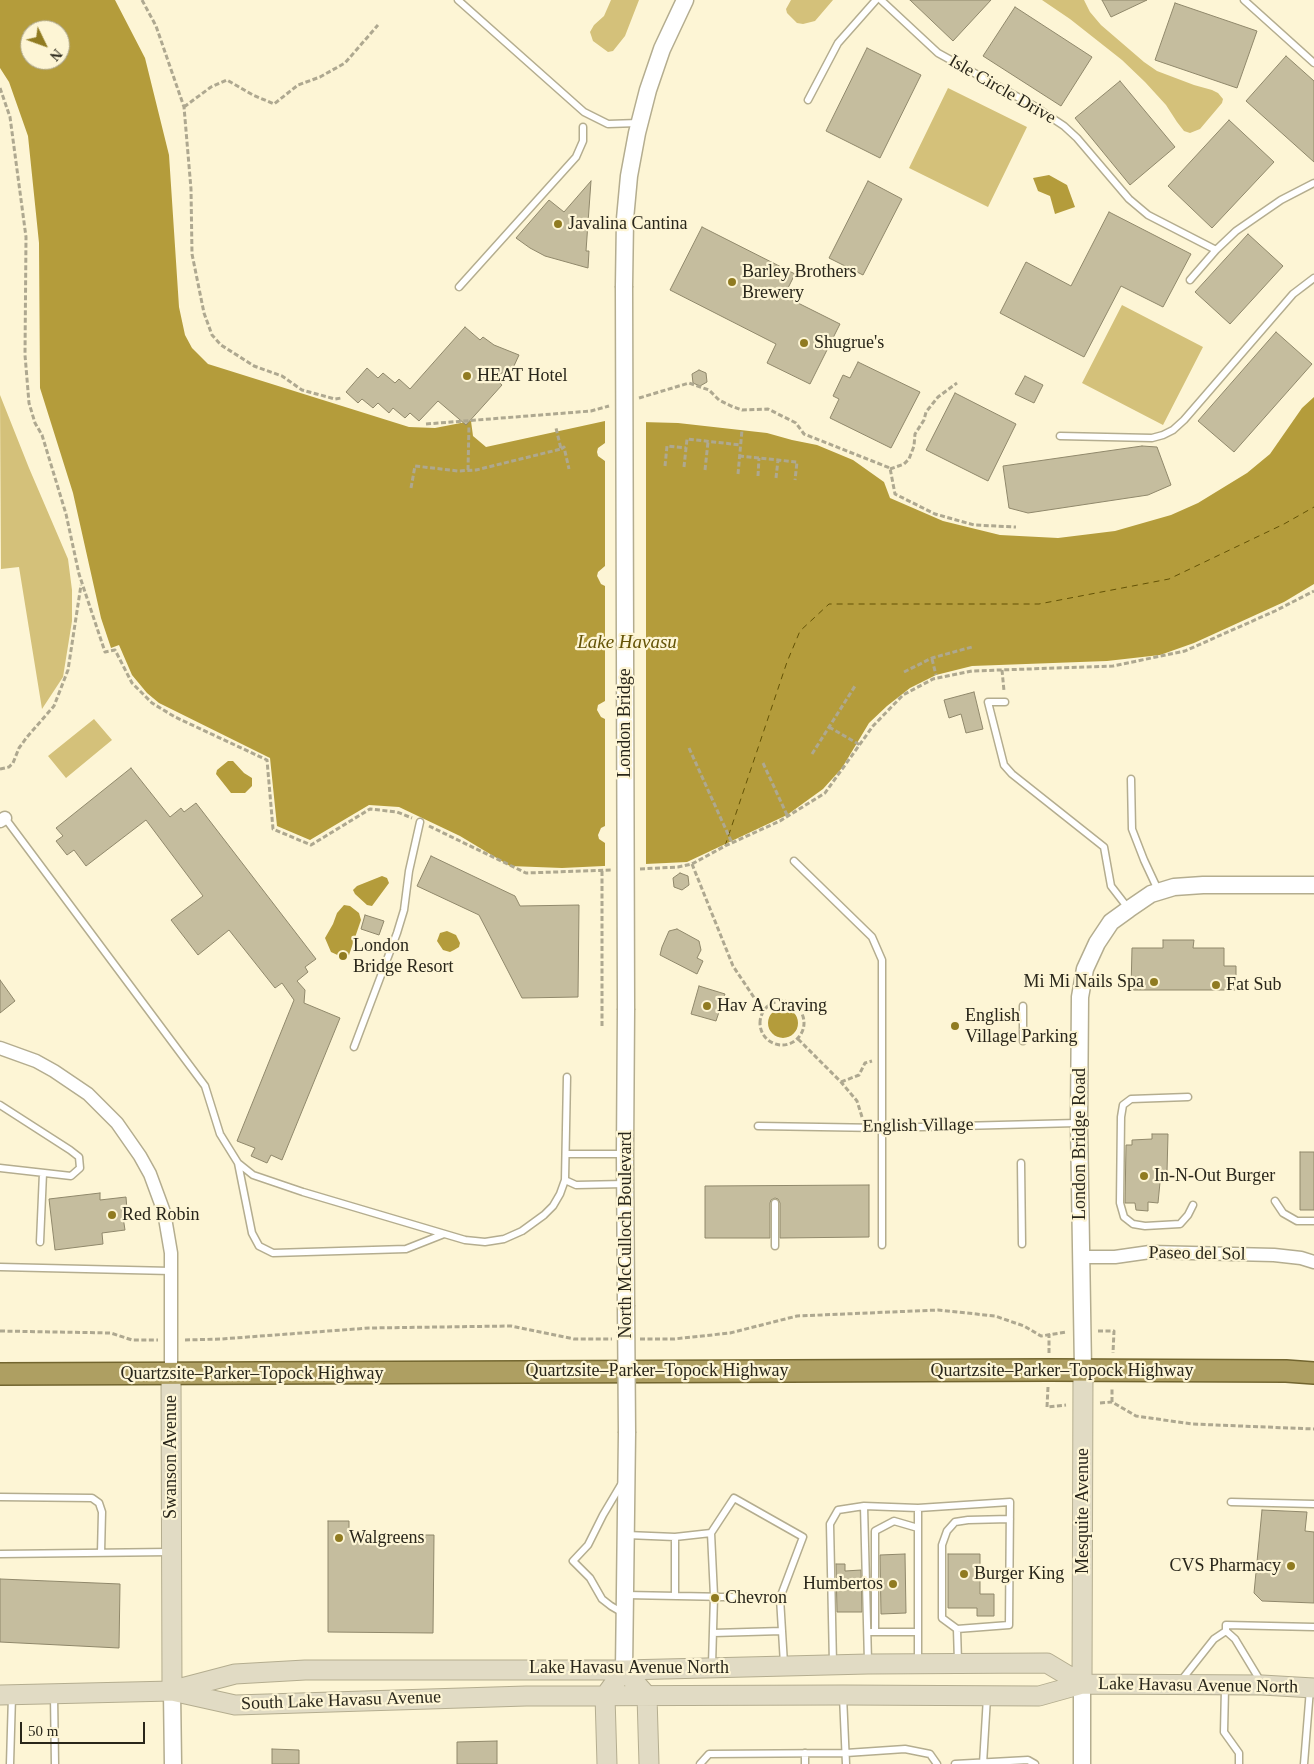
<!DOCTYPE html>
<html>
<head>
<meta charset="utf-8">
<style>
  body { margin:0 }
  #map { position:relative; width:1314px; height:1764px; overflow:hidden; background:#fdf5d5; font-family:Georgia,serif }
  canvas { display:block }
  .north { position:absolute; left:20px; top:20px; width:50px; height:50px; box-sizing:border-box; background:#fdf5d5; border:1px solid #a8a28a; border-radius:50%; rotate:132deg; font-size:14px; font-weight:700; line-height:20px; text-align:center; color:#29261a }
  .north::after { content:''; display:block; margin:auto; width:18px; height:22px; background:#907b21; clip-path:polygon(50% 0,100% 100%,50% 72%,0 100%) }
  .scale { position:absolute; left:20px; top:1722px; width:125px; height:22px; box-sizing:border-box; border:2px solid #29261a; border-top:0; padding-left:6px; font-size:15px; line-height:18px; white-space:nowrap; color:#29261a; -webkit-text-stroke:4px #fdf5d5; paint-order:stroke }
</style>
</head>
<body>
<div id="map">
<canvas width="1314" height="1764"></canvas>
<div class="north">N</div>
<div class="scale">50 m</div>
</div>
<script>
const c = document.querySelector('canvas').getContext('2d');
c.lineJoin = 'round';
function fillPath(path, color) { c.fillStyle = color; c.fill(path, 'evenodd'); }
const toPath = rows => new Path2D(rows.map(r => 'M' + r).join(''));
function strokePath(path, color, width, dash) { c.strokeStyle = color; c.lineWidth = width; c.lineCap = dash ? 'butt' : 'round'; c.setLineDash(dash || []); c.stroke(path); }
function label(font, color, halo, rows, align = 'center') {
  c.font = font + ' Georgia,serif'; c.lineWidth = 4.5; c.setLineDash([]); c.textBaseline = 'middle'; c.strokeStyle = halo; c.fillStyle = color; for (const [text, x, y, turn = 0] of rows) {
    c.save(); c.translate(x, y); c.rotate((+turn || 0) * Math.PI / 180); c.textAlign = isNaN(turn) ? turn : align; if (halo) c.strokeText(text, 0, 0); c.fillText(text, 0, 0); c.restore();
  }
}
fillPath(toPath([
  [611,0,639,0,625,36,613,51,608,52,593,41,590,32,594,25,604,16],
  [791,0,833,0,815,21,803,24,797,23,787,13,786,9],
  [1042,0,1084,0,1090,12,1101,25,1144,62,1157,71,1194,85,1212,90,1218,93,1223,99,1222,103,1200,129,1190,133,1184,131,1177,122,1166,105,1145,82,1122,60,1070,19],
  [948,88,1027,127,988,207,909,168],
  [1122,305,1203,347,1163,425,1082,383],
  [0,395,29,468,68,559,72,590,72,621,63,677,42,709,19,567,1,569],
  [94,719,112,740,66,778,48,756]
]), '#d4c17a');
fillPath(toPath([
  [0,0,115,0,145,58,169,155,179,307,185,335,192,348,208,364,409,427,435,428,471,421,473,436,486,447,605,421,678,423,767,433,792,440,817,445,853,460,884,482,890,498,943,521,1000,535,1058,538,1115,531,1171,515,1198,503,1247,473,1270,454,1302,408,1314,397,1314,584,1284,602,1194,643,1160,655,1107,661,972,666,936,675,910,688,887,706,869,723,842,768,823,789,787,815,687,862,562,868,510,866,460,836,399,807,369,805,310,840,277,826,270,758,159,703,147,693,132,675,119,645,111,648,101,618,73,493,40,388,39,243,28,136,9,82,0,68],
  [30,30,60,30,60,60,30,60],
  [1049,175,1067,185,1075,207,1055,214,1050,196,1038,191,1033,178],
  [228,761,233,761,244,773,252,778,252,786,245,793,231,793,216,774,217,770],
  [382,876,387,878,389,883,372,906,367,905,355,894,353,890,357,886],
  [344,905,350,906,359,913,361,920,349,955,344,958,331,952,325,938,333,924,337,913],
  [447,931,456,935,460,943,459,947,454,950,450,952,443,950,437,941,440,933],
  '768 1023a15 15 0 1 1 30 0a15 15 0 1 1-30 0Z'
]), '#b49c3b');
fillPath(toPath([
  [605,419,646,419,646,867,605,868,605,843,599,839,598,835,601,828,605,826,605,719,601,717,597,710,598,705,605,701,605,586,601,584,597,576,598,572,605,566,605,461,598,456,597,452,598,448,605,443]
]), '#fdf5d5');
strokePath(toPath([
  [725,846,787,662,800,631,829,604,1039,604,1169,579,1284,524,1314,507]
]), '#645306', 1, [6, 5]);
const building = toPath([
  [910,0,991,0,953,41,910,0],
  [1102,0,1147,0,1111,17,1102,0],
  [1175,3,1257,31,1237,88,1155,60,1175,3],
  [1015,7,1092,57,1061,106,983,56,1015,7],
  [867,48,921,75,880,158,826,131,867,48],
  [1286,56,1314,81,1314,162,1246,101,1286,56],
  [1120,81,1175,147,1130,185,1075,118,1120,81],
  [1229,120,1274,162,1212,228,1168,186,1229,120],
  [591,181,586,251,589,251,588,268,545,256,530,248,516,238,549,200,564,212,591,181],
  [868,181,902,199,863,275,829,258,868,181],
  [1109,212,1191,254,1163,307,1121,286,1084,357,1000,313,1026,262,1071,286,1109,212],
  [702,227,795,274,784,296,840,324,810,384,767,363,776,344,670,290,702,227],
  [1248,234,1283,266,1230,324,1195,292,1248,234],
  [465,327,480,340,483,337,494,345,519,355,513,368,493,377,502,385,466,425,438,401,419,421,410,413,405,418,393,408,389,413,378,403,373,408,362,399,358,403,346,392,367,368,378,378,383,373,395,383,399,379,410,389,465,327],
  [1276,332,1312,364,1234,452,1198,421,1276,332],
  [858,362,920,392,891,448,830,418,839,399,833,396,843,375,850,378,858,362],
  [699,370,706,373,707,382,700,386,693,383,692,374,699,370],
  [1025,376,1043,385,1034,403,1015,394,1025,376],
  [955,393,1016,424,988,481,926,450,955,393],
  [1142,446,1157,447,1171,485,1148,495,1028,513,1009,508,1003,466,1142,446],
  [974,692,983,729,966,733,961,714,949,718,944,700,974,692],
  [131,768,170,817,181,808,184,812,196,803,316,959,305,967,308,972,297,981,305,990,304,1003,340,1018,282,1160,271,1155,267,1163,251,1156,255,1148,237,1141,294,1000,282,983,275,988,229,930,198,955,171,920,203,896,146,820,86,866,74,850,67,855,56,841,63,836,56,828,131,768],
  [431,856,515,896,520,906,579,905,578,997,522,998,479,915,417,886,431,856],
  [680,873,688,876,689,885,682,890,674,887,673,878,680,873],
  [365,915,384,921,379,935,361,929,365,915],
  [677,929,699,941,701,950,697,958,703,961,697,974,660,955,662,947,669,931,677,929],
  [1163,940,1194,940,1193,948,1224,948,1224,966,1236,966,1236,990,1131,990,1132,948,1163,948,1163,940],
  [0,980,15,1001,0,1013,0,980],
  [699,986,725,994,716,1021,691,1014,699,986],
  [1152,1134,1168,1134,1167,1172,1161,1172,1158,1203,1148,1202,1148,1211,1136,1210,1135,1203,1125,1203,1126,1145,1132,1145,1132,1140,1152,1139,1152,1134],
  [1300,1152,1314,1152,1314,1210,1300,1210,1300,1152],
  [869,1185,869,1237,780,1238,780,1203,778,1199,775,1198,771,1200,770,1203,770,1238,705,1238,705,1186,869,1185],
  [100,1193,100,1200,126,1197,127,1210,122,1210,125,1230,102,1233,103,1244,55,1250,49,1199,100,1193],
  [1262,1510,1307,1512,1305,1531,1314,1532,1314,1603,1262,1601,1254,1593,1262,1510],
  [328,1521,349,1521,349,1535,434,1535,433,1633,328,1632,328,1521],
  [905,1554,906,1613,881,1614,880,1555,905,1554],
  [948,1554,980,1554,980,1594,994,1594,994,1616,977,1616,977,1608,948,1608,948,1554],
  [836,1564,845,1564,845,1571,861,1570,862,1612,837,1612,836,1564],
  [0,1579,120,1584,119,1648,0,1642,0,1579],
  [497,1741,497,1764,457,1764,457,1742,497,1741],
  [272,1749,299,1750,299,1764,272,1764,272,1749]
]);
fillPath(building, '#c5bd9e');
strokePath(building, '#90886b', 1);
const service = toPath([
  [458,0,584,112,608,124,638,123],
  [881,0,938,53,1034,106,1064,126,1077,138,1129,199,1148,215,1216,250],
  [1244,0,1314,63],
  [808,100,838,43,876,0],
  [1190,280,1216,250,1236,231,1281,200,1314,183],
  [459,287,576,157,583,141,583,127],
  [1060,436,1152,438,1163,435,1173,430,1184,420,1293,294,1314,278],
  [1005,702,988,702,1004,765,1012,774,1104,847,1111,886,1128,908],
  [1131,779,1132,829,1144,860,1158,890],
  [5,818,205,1086,220,1134,238,1163,253,1175,303,1192,465,1240,485,1242,504,1239,522,1231,544,1215,553,1206,560,1194,565,1180,567,1077],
  [794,861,872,937,882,960,882,1245],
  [1023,1041,1023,1006],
  [354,1047,397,933,404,910,409,871,420,822],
  [1188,1097,1131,1099,1123,1105,1121,1117,1120,1203,1124,1217,1133,1224,1145,1226,1180,1224,1188,1215,1193,1205],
  [0,1105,70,1150,79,1157,80,1168,71,1176,0,1168],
  [758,1126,882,1128,1077,1123],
  [566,1154,625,1154],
  [238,1163,252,1233,259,1246,273,1253,406,1249,444,1234],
  [1021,1163,1022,1244],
  [565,1180,576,1185,625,1184],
  [1275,1201,1283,1213,1297,1221,1314,1221],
  [775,1203,775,1246],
  [40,1242,43,1173],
  [0,1267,171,1271],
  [622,1483,603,1515,588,1545,573,1561,590,1578,602,1599,611,1606,623,1613],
  [0,1497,92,1498,99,1503,102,1512,101,1553],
  [1231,1502,1314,1504],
  [864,1506,868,1662],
  [918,1508,1010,1502,1009,1625,957,1629,958,1662],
  [711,1533,714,1596,712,1665],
  [627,1535,675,1537,711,1533,734,1498,803,1537,780,1598,784,1664],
  [675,1537,675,1596],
  [0,1554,170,1552],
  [626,1595,780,1598],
  [957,1629,942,1618,942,1545,947,1531,955,1522,968,1520,1010,1519],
  [1226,1631,1226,1625,1314,1627],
  [1226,1631,1235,1639,1261,1682],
  [871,1632,917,1632],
  [875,1632,875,1531,894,1521,918,1528],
  [713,1633,782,1631],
  [833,1664,830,1524,838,1510,864,1506,918,1508,918,1661],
  [1180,1682,1214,1639,1226,1631],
  [1225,1688,1224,1732,1239,1753,1239,1764],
  [54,1695,55,1764],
  [843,1696,846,1764],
  [10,1764,12,1696],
  [700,1764,709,1754,846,1753,905,1749,930,1754,937,1764],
  [805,1764,805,1753],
  [955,1764,1028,1760,1035,1764],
  [983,1764,987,1697],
  [1304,1764,1310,1689]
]);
const minor = toPath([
  [0,821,5,818],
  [0,1048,36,1061,54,1071,88,1094,117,1123,140,1156,150,1174,164,1212,171,1253,171,1375],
  [1080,1257,1115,1257,1150,1252,1274,1255,1301,1258,1314,1262]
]);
const tertiary = toPath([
  [624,286,625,219,629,176,637,133,648,90,662,49,685,0],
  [626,1010,625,1154,626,1305],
  [1083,1370,1079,1123,1080,997,1085,969,1097,943,1111,922,1129,909,1151,894,1174,887,1203,885,1314,885],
  [624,1670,627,1433],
  [1082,1684,1082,1764],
  [172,1691,173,1764]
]);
const secondary = toPath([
  [171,1375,172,1691],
  [1082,1684,1083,1370],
  [174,1690,235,1674,305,1670,624,1670,868,1664,1047,1663,1082,1684],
  [0,1695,172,1691,235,1705,526,1696,843,1695,1039,1696,1082,1684,1262,1685,1314,1688],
  [607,1764,605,1696,624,1670,647,1696,649,1764]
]);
const trunk = toPath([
  [0,1374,1049,1370,1286,1371,1314,1373]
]);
strokePath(service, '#b4ad8f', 9);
strokePath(minor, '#b4ad8f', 15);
strokePath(tertiary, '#b4ad8f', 19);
strokePath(secondary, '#b4ad8f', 21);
strokePath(trunk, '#72652f', 24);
strokePath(toPath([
  [142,0,156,26,184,107,191,189,192,254,204,313,212,335,221,345,240,357,254,366,282,376,302,390,335,399,341,398],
  [0,88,10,117,26,237,25,355,29,403,35,423,42,435,66,514,79,574,105,652,115,650,132,683,152,703,175,717,267,760,273,829,311,845,370,809,397,812,412,818],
  [184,107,211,87,227,80,253,95,274,104,298,85,320,77,345,63,378,25],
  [639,398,689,383,709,390,719,400,731,406,742,410,768,409,796,423,804,434,890,468,895,494,935,514,974,525,1016,527],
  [426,424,591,411,609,406],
  [561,449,564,447,569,469],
  [739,456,797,462,795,480],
  [665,466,667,446,686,448],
  [684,467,687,439,741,445],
  [890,469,904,464,909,459,914,446,915,434,924,420,926,412,938,397,957,383],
  [468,470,469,425],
  [705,470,708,442],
  [738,474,742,430],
  [758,476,759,458],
  [776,478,778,460],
  [411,488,415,466,458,471,476,470,561,449,556,428],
  [932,659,936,675],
  [1002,670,1004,691],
  [904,672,932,658,972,647],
  [829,727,860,745],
  [689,748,732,843],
  [812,754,855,686],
  [763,763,787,815],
  [0,769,9,767,13,763,19,748,27,737,54,706,68,670,81,585],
  [429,826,526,873,612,870],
  [692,864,733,966,763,1011],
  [640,869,678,867,692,864,725,846,780,821,825,793,873,726,903,695,933,679,972,671,1113,666,1185,651,1275,611,1314,591],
  [602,871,602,1028],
  '760 1023a22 22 0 1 1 44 0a22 22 0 1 1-44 0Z',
  [798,1039,841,1082,857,1101,862,1117],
  [841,1082,859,1075,865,1063,872,1061],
  [0,1331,111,1333,132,1340,158,1340],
  [1098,1331,1114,1331,1113,1353],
  [640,1339,674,1339,730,1333,797,1316,938,1310,995,1316,1024,1326,1041,1336,1067,1332],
  [185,1340,221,1339,369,1328,511,1326,574,1339,612,1339],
  [1049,1353,1049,1334],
  [1048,1387,1047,1407,1066,1405],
  [1112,1402,1112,1387],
  [1100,1403,1112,1402,1136,1416,1192,1424,1314,1429]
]), '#aea890', 3, [5, 2.5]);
strokePath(service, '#fff', 6);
strokePath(minor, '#fff', 12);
strokePath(tertiary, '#fff', 16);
strokePath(secondary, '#e1dbc4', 19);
strokePath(trunk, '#ae9f62', 21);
const tertiaryBridge = toPath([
  [624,286,626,1010],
  [626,1305,627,1433]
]);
strokePath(tertiaryBridge, '#b4ad8f', 19, []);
strokePath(tertiaryBridge, '#fff', 16);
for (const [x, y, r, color] of [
  [558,224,5,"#907b21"],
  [732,282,5,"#907b21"],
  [804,343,5,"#907b21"],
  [467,376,5,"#907b21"],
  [343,956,5,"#907b21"],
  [1154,982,5,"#907b21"],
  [1216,985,5,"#907b21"],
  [707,1006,5,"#907b21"],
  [955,1026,5,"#907b21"],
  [1144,1176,5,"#907b21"],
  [112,1215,5,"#907b21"],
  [339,1538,5,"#907b21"],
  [1291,1566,5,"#907b21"],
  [964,1574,5,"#907b21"],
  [893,1584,5,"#907b21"],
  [715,1598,5,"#907b21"]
]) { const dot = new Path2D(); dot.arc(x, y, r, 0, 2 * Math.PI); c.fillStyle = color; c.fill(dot); strokePath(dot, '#fdf5d5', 2); }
label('18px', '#29261a', '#fdf5d5', [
  ["Isle Circle Drive",1002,90,30],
  ["London Bridge",625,723,-90],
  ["English Village",918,1126,-1],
  ["London Bridge Road",1080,1144,-90],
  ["North McCulloch Boulevard",626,1235,-90],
  ["Paseo del Sol",1197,1254,1],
  ["Quartzsite–Parker–Topock Highway",657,1371],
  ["Quartzsite–Parker–Topock Highway",1062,1371],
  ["Quartzsite–Parker–Topock Highway",252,1374],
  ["Swanson Avenue",171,1457,-90],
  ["Mesquite Avenue",1083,1511,-90],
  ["Lake Havasu Avenue North",629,1668],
  ["Lake Havasu Avenue North",1198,1686,1],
  ["South Lake Havasu Avenue",341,1701,-2]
]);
label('18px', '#29261a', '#fdf5d5', [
  ["Javalina Cantina",568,224],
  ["Barley Brothers",742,272],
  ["Brewery",742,293],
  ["Shugrue's",814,343],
  ["HEAT Hotel",477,376],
  ["London",353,946],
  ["Bridge Resort",353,967],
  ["Mi Mi Nails Spa",1144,982,"right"],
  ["Fat Sub",1226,985],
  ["Hav A Craving",717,1006],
  ["English",965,1016],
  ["Village Parking",965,1037],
  ["In-N-Out Burger",1154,1176],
  ["Red Robin",122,1215],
  ["Walgreens",349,1538],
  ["CVS Pharmacy",1281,1566,"right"],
  ["Burger King",974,1574],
  ["Humbertos",883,1584,"right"],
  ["Chevron",725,1598]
], 'left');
label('italic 19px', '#645306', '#fdf5d5', [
  ["Lake Havasu",627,643]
]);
</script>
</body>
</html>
